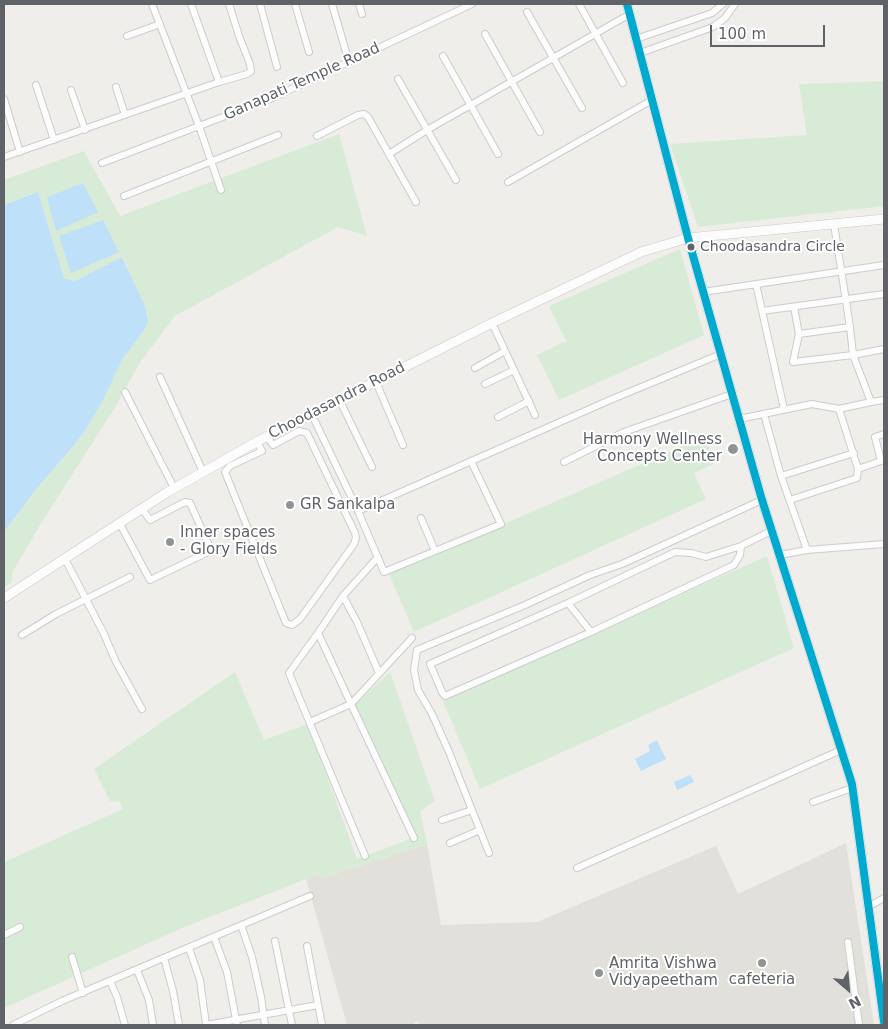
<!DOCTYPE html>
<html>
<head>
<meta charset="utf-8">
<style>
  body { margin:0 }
  #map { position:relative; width:888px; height:1029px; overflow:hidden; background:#efeeea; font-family:"DejaVu Sans",sans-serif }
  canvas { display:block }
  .frame { position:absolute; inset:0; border:5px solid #5f6368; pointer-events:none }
  .north { position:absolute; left:823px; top:964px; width:50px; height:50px; -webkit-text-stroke:4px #fff; paint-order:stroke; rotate:153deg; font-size:14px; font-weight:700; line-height:20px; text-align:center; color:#5f6368 }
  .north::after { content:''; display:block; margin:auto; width:18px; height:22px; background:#5f6368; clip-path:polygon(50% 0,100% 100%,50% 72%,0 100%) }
  .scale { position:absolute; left:710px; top:25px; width:115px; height:22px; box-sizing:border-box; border:2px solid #5f6368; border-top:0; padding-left:6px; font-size:15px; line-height:18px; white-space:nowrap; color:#5f6368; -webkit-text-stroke:4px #fff; paint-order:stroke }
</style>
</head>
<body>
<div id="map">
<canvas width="888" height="1029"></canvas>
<div class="frame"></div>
<div class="north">N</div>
<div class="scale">100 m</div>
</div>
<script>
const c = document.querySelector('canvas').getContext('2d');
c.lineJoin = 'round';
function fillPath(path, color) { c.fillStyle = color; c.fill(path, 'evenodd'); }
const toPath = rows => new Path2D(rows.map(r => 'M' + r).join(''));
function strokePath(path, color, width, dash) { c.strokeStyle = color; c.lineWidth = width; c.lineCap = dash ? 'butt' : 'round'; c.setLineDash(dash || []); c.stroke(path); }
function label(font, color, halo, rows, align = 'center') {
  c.font = font + ' "DejaVu Sans",sans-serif'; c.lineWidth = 4; c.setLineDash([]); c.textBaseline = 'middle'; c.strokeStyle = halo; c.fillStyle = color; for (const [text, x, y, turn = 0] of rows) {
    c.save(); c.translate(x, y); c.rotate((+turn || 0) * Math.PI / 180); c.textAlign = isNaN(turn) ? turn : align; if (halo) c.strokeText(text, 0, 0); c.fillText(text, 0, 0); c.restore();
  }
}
fillPath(toPath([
  [846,843,874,1025,421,1025,417,1021,412,1025,347,1025,306,879,319,874,321,878,427,844,441,925,537,922,716,846,738,894]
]), '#e2e0da');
fillPath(toPath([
  [884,81,884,206,698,227,670,144,807,135,799,84],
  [339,134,367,236,338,227,175,316,141,361,114,409,40,525,12,573,12,582,4,587,4,532,38,487,74,445,85,431,122,360,145,329,148,315,123,257,75,281,64,278,38,192,4,205,4,180,84,151,120,216],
  [680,249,704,335,559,400,537,355,566,341,549,306],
  [706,436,713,464,694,473,706,499,414,632,389,574],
  [767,556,794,648,480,789,443,701],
  [235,672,264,740,308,724,357,859,413,838,354,706,390,672,435,801,420,811,427,844,320,878,319,874,182,928,4,1008,4,862,123,809,120,802,110,801,94,769]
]), '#d8ebd6');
fillPath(toPath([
  [83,183,98,212,56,231,47,197],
  [38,192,64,278,75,281,122,257,145,306,148,320,145,329,122,360,104,398,85,431,74,445,38,487,4,532,4,205],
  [103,220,119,252,71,273,59,236],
  [657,740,666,759,641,771,635,759,650,751,648,745],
  [690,775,694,782,677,790,674,782]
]), '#bfe0f9');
const street = toPath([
  [152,4,199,126,221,190],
  [191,4,219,82],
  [260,4,277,67],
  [295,4,309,52],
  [332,4,349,62],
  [359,4,362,14],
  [579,4,623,83],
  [527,12,582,108],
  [485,34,540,132],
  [127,36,160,24],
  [636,39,712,13,723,4],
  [640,53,713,27,725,18,735,4],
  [443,56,498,154],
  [398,79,456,180],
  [36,85,54,140],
  [116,87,125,115],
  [71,90,85,130],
  [4,99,20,152],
  [317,136,358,115,364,114,368,117,416,202],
  [389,154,427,130,630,14],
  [4,157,219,82,247,74,251,71,250,64,239,36,229,4],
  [102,163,270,99,472,4],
  [508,182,652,100],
  [124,196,278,135],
  [834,224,850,327,853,355,871,402,884,400],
  [756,284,784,409],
  [703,292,884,265],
  [794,307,799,334,793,362,853,355,884,349],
  [762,311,884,294],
  [492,323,535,415],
  [799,334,850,327],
  [475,368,505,351],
  [160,377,203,472],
  [376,382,403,445],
  [485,384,514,370],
  [125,392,174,488],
  [340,401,372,467],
  [839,409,858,469,881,461],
  [764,414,781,476,807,550],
  [312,415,358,511,384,572,501,524,471,461],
  [498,417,529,401],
  [739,419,812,404,839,409,871,402],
  [884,434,875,437,881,461,884,460],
  [257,442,262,451,230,466,225,472,286,623,292,625,300,619,354,544,356,538,355,533,307,433,299,431,273,445,267,437],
  [564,462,624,432,732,394],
  [781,476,854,453],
  [790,500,857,478,858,469],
  [358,511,610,400,721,354],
  [421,518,435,551],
  [120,524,150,580,208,552,209,547,208,543,190,503,185,502,150,520,142,509],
  [741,546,706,557,691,553,675,552,568,603,430,664,442,692,445,696,591,632,734,565,740,555,741,546,771,531],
  [780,555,807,550,884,544],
  [378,557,343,596,318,633,351,704,412,638],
  [65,559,104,634,116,662,142,709],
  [343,596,357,622,379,673],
  [568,603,591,632],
  [318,633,289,673,365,856],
  [22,635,56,614,130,577],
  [310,722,351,704,414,838],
  [813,802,852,788],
  [442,820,472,810],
  [450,843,480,830],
  [489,853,449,752,432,714,418,690,414,670,417,650,525,605,590,575,622,564,762,500],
  [577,868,841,750],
  [868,907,884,898],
  [241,925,252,957,261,997,265,1025],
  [4,935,20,927],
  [214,937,227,972,237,1025],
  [275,941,292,1025],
  [848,942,859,1025],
  [307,946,322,1025],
  [189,948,200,980,206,1025],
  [72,957,83,993],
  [164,958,173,991,179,1025],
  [137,970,149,1000,153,1025],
  [110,981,117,997,125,1025],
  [13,1025,62,1001,310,896],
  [206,1025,318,1005]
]);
const secondary = toPath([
  [627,4,688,238,762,500,852,784,884,1022],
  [4,598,166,493,260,440,492,323,641,252,688,238,884,219]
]);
strokePath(street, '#cbcccc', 8);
strokePath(secondary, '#cacacb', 10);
strokePath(street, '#fdfcfc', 6);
strokePath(secondary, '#fdfcfc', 9);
strokePath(toPath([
  [627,4,688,238,762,500,852,784,884,1022]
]), '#00a9ce', 8);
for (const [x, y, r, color] of [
  [691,247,4.5,"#5f6368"],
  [733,449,6,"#919496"],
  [290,505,5,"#919496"],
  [170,542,5,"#919496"],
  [762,963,5,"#919496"],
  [599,973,5,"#919496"]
]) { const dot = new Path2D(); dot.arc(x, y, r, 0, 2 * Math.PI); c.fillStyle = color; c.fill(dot); strokePath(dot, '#fff', 2); }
label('14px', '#5f6368', '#fff', [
  ["Choodasandra Circle",700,247]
], 'left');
label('15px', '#5f6368', '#fff', [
  ["Ganapati Temple Road",302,82,-24],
  ["Choodasandra Road",337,401,-27]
]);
label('15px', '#5f6368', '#fff', [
  ["Harmony Wellness",722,440,"right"],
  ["Concepts Center",722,457,"right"],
  ["GR Sankalpa",300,505],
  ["Inner spaces",180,533],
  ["- Glory Fields",180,550],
  ["Amrita Vishwa",609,964],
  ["Vidyapeetham",609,981],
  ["cafeteria",762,980,"center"]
], 'left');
</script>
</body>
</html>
